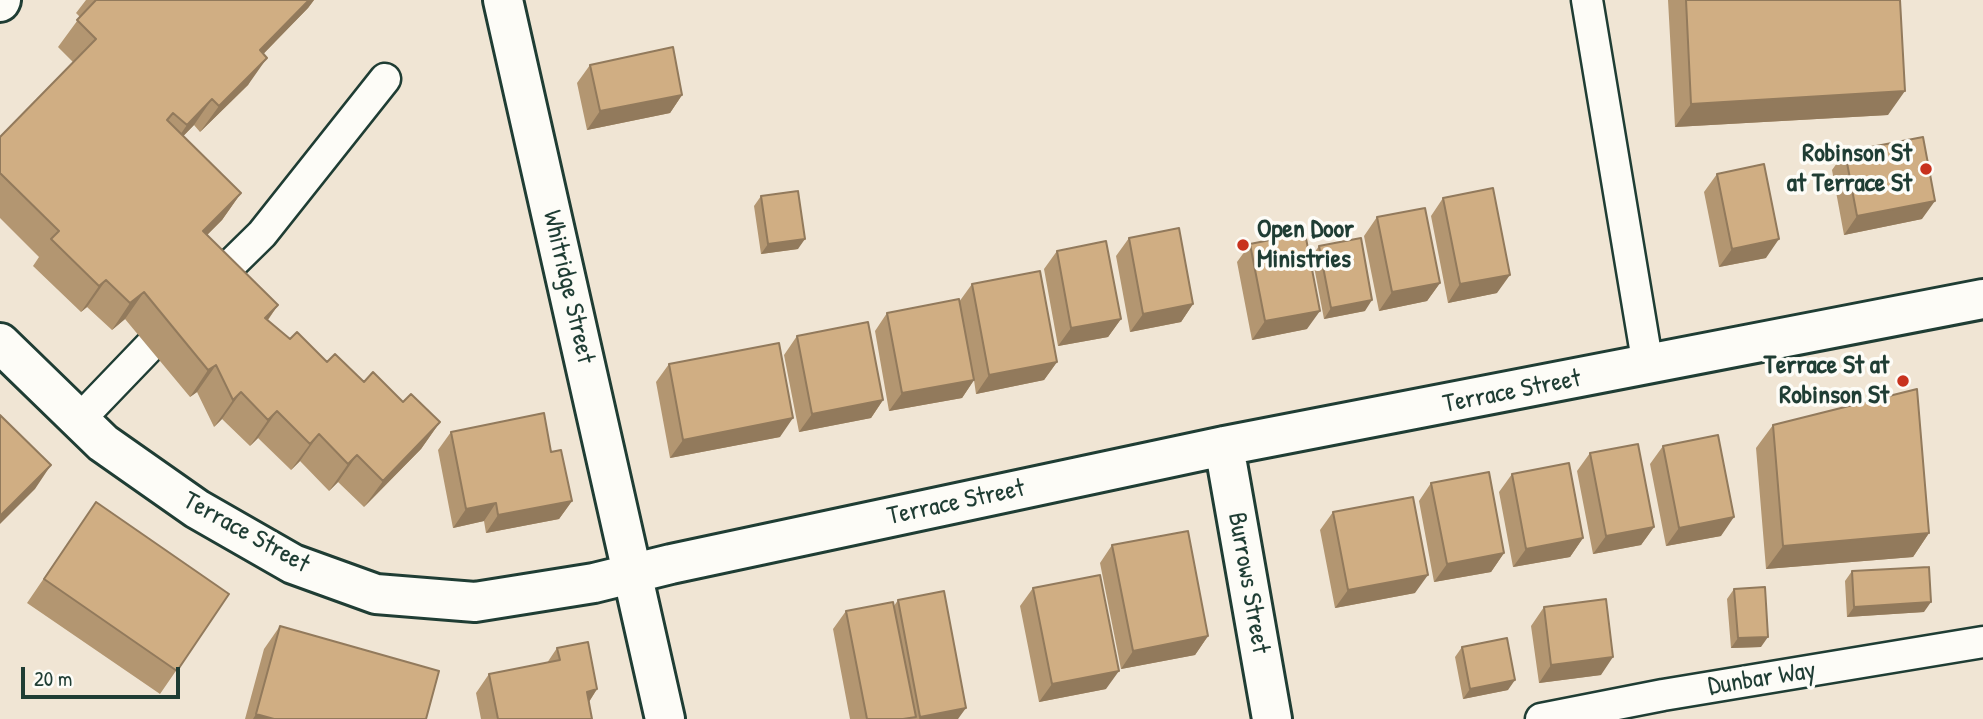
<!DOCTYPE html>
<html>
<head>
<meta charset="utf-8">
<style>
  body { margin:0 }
  #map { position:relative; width:1983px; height:719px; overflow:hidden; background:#f0e5d4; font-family:"Patrick Hand",sans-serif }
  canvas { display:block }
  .scale { position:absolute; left:21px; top:667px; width:159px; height:32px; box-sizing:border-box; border:4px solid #1f3d34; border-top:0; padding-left:9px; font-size:21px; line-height:24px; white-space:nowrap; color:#1f3d34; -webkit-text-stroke:5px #fdfcf7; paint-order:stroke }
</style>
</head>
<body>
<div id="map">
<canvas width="1983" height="719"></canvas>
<div class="scale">20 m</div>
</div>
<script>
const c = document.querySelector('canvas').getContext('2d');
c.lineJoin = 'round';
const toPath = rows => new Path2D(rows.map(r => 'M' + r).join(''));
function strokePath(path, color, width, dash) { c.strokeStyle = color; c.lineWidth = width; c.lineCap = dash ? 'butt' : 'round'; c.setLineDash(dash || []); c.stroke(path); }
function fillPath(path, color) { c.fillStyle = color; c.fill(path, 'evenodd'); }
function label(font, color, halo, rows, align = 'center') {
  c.font = font + ' "Patrick Hand",sans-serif'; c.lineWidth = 7; c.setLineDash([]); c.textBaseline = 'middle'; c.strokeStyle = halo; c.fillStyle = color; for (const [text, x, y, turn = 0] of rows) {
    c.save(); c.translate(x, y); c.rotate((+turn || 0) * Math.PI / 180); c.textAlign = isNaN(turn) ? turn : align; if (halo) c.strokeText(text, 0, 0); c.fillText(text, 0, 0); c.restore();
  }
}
const lane = toPath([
  [1587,0,1648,366],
  [206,289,262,234,385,79],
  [79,420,176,319],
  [1541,719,1663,695,1983,642]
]);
const street = toPath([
  [503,0,665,719],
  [0,2,1,0],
  [0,343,103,443,197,509,293,564,376,594,475,602,594,583,671,564,1224,446,1983,299],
  [1224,446,1272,719]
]);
strokePath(lane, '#1f3d34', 35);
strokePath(street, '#1f3d34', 44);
strokePath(lane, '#fdfcf7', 30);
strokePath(street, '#fdfcf7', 38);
fillPath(toPath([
  [86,0,314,0,308,8,263,54,248,85,200,132,194,125,183,136,241,193,222,220,207,235,278,305,268,320,290,339,327,362,440,422,421,449,364,507,338,482,329,491,300,461,291,470,258,438,250,446,222,419,214,427,197,392,190,397,125,319,112,330,87,307,81,312,33,266,39,257,0,218,0,137,73,62,58,47,80,17,76,13],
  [1668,0,1900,0,1888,115,1675,127],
  [590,65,682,95,670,113,587,130,577,83],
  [1845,152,1922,219,1844,235,1832,170],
  [1717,174,1766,258,1719,267,1704,192],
  [761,196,798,249,761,254,754,206],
  [1443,198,1497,293,1448,303,1431,216],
  [1377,217,1440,283,1427,301,1379,311,1364,236],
  [1129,238,1193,304,1181,322,1130,332,1116,256],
  [1250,244,1307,329,1252,340,1237,262],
  [1319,246,1365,311,1324,319,1312,256],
  [1057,251,1121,319,1108,337,1058,346,1044,269],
  [972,284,1057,362,1044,380,976,394,974,380,962,398,889,411,875,331,887,313,959,302],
  [797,336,883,400,871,418,799,432,784,355],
  [669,364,780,437,670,458,656,382],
  [1773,425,1929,533,1913,557,1766,569,1756,448],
  [451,432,551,452,572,501,559,519,486,533,484,521,453,528,438,450],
  [1663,446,1721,536,1666,546,1650,464],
  [1590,453,1654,527,1641,545,1593,554,1577,471],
  [1512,474,1583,538,1570,557,1513,567,1499,492],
  [1431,483,1504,553,1491,572,1434,582,1419,501],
  [96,502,229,594,160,694,27,603],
  [1333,512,1415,593,1335,608,1320,530],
  [1112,545,1208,636,1195,655,1121,669,1100,563],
  [1852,571,1924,612,1847,617,1845,581],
  [1033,588,1106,689,1039,702,1020,606],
  [1734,589,1761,647,1731,648,1727,599],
  [898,600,958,719,850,719,833,629,846,611,894,606],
  [1544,607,1601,675,1539,683,1531,626],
  [280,626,426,719,245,719,264,649],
  [1462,647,1508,690,1463,699,1455,657],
  [557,648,597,689,589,702,592,719,481,719,476,693,489,674,547,663]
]), '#b39671');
fillPath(toPath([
  [309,0,314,0,308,8,241,77,260,50],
  [267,58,248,85,200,132,219,106],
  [1905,91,1888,115,1675,127,1691,104],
  [682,95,670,113,587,130,600,111],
  [212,99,194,125,168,152,187,125],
  [241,193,222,220,184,258,203,231],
  [1935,201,1922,219,1844,235,1857,216],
  [805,239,798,249,761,254,768,244],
  [1779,239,1766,258,1719,267,1732,249],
  [1510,275,1497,293,1448,303,1460,284],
  [106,280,87,307,81,312,99,286],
  [1440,283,1427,301,1379,311,1392,292],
  [144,292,125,319,112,330,130,303],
  [1372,300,1365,311,1324,319,1331,308],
  [1193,304,1181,322,1130,332,1143,314],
  [278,305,259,332,265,318],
  [1320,311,1307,329,1252,340,1265,321],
  [1121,319,1108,337,1058,346,1071,328],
  [1057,362,1044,380,976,394,989,375],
  [216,365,197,392,190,397,208,370],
  [974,380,962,398,889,411,902,393],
  [241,392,222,419,214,427,233,400],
  [883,400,871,418,799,432,812,414],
  [277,411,258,438,250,446,268,420],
  [793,418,780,437,670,458,683,440],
  [440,422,421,449,364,507,383,481],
  [319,434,300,461,291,470,310,444],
  [357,455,338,482,329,491,348,464],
  [51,465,35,489,0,524,0,516],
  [572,501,559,519,486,533,498,515],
  [496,503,484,521,453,528,466,509],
  [1734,517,1721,536,1666,546,1679,528],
  [1654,527,1641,545,1593,554,1606,536],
  [1929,533,1913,557,1766,569,1783,546],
  [1583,538,1570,557,1513,567,1526,549],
  [1504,553,1491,572,1434,582,1447,564],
  [1428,575,1415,593,1335,608,1348,590],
  [1931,602,1924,612,1847,617,1854,607],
  [1208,636,1195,655,1121,669,1133,651],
  [1768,637,1761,647,1731,648,1738,638],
  [1613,657,1601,675,1539,683,1551,665],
  [1119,671,1106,689,1039,702,1052,684],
  [1515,680,1508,690,1463,699,1470,689],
  [597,689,585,708,587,692],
  [966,708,958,719,919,719,920,717],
  [256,714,274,719,253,719]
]), '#927a5c');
const building = toPath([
  [96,0,309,0,260,50,267,58,219,106,212,99,187,125,173,113,167,120,241,193,203,231,278,305,265,318,290,339,297,332,327,362,335,354,364,382,373,372,403,402,411,394,440,422,383,481,357,455,348,464,319,434,310,444,277,411,268,420,241,392,233,400,216,365,208,370,144,292,130,303,106,280,99,286,51,239,59,231,0,173,0,137,96,39,77,20,96,0],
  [1686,0,1900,0,1905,91,1691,104,1686,0],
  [673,47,682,95,600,111,590,65,673,47],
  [1923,137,1935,201,1857,216,1845,152,1923,137],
  [1764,164,1779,239,1732,249,1717,174,1764,164],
  [1493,188,1510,275,1460,284,1443,198,1493,188],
  [798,191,805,239,768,244,761,196,798,191],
  [1425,208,1440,283,1392,292,1377,217,1425,208],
  [1179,228,1193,304,1143,314,1129,238,1179,228],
  [1305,233,1320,311,1265,321,1250,244,1305,233],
  [1361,238,1372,300,1331,308,1319,246,1361,238],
  [1106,241,1121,319,1071,328,1057,251,1106,241],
  [1040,271,1057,362,989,375,972,284,1040,271],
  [959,299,974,380,902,393,887,313,959,299],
  [868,322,883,400,812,414,797,336,868,322],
  [779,343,793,418,683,440,669,364,779,343],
  [1917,389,1929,533,1783,546,1773,425,1917,389],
  [544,413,551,452,561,450,572,501,498,515,496,503,466,509,451,432,544,413],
  [0,415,51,465,0,516,0,415],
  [1718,435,1734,517,1679,528,1663,446,1718,435],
  [1638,444,1654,527,1606,536,1590,453,1638,444],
  [1569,463,1583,538,1526,549,1512,474,1569,463],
  [1489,472,1504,553,1447,564,1431,483,1489,472],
  [1413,497,1428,575,1348,590,1333,512,1413,497],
  [96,502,229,594,177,671,44,579,96,502],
  [1188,531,1208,636,1133,651,1112,545,1188,531],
  [1929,567,1931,602,1854,607,1852,571,1929,567],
  [1100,575,1119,671,1052,684,1033,588,1100,575],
  [1765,587,1768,637,1738,638,1734,589,1765,587],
  [944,591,966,708,920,717,898,600,944,591],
  [1606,599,1613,657,1551,665,1544,607,1606,599],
  [893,602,916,717,903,719,867,719,846,611,893,602],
  [280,626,439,671,426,719,274,719,256,714,280,626],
  [1507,638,1515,680,1470,689,1462,647,1507,638],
  [588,642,597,689,587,692,592,719,498,719,489,674,560,660,557,648,588,642]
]);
fillPath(building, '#d0ae83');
strokePath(building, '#927a5c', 2);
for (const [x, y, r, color] of [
  [1926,169,7,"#c8321e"],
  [1243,245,7,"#c8321e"],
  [1903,381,7,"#c8321e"]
]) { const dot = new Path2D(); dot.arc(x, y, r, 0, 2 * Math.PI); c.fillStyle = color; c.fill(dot); strokePath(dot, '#fdfcf7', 2.5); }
label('bold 26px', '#1f3d34', '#fdfcf7', [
  ["Robinson St",1912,154],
  ["at Terrace St",1912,184],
  ["Open Door",1257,230,"left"],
  ["Ministries",1257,260,"left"],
  ["Terrace St at",1889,366],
  ["Robinson St",1889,396]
], 'right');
label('26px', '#1f3d34', '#fdfcf7', [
  ["Whitridge Street",568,287,77],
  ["Terrace Street",1512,392,-11],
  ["Terrace Street",956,503,-12],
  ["Terrace Street",246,533,29],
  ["Burrows Street",1248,583,80],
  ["Dunbar Way",1762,679,-9]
]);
</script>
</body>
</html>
